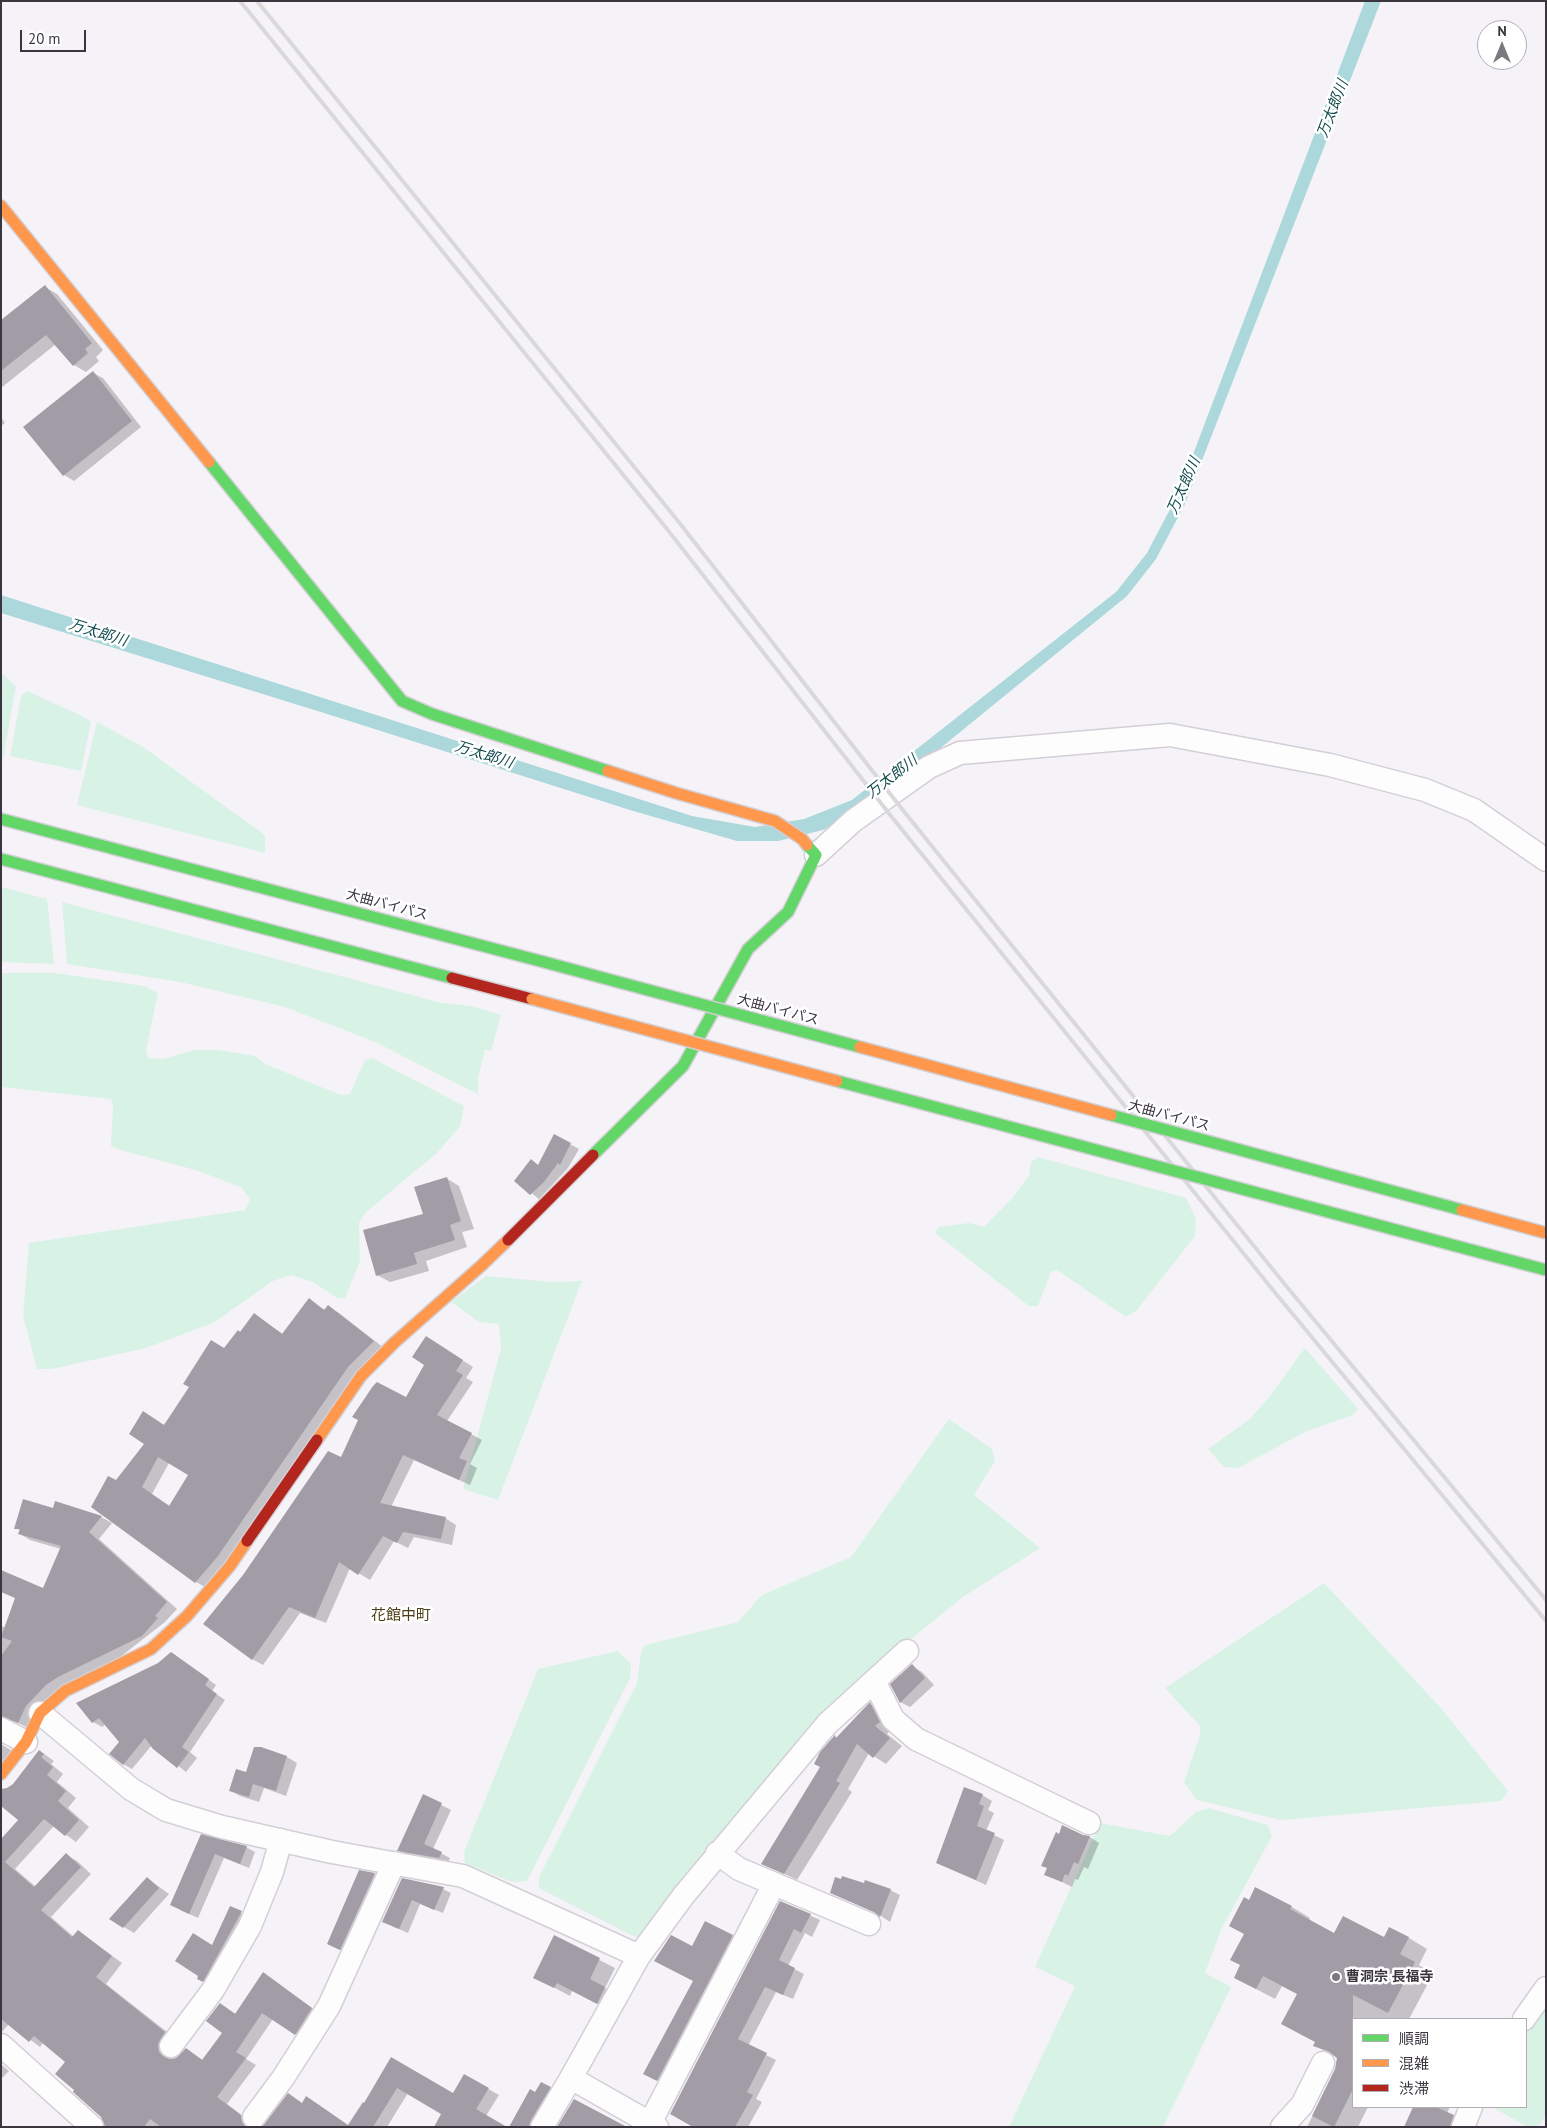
<!DOCTYPE html>
<html>
<head>
<meta charset="utf-8">
<style>
  body { margin:0 }
  #map { position:relative; width:1547px; height:2128px; overflow:hidden; background:#f6f3f8; font-family:"PT Sans","Noto Sans JP",sans-serif }
  canvas { display:block }
  .frame { position:absolute; inset:0; border:2px solid #3b3540; pointer-events:none }
  .legend { position:absolute; left:1352px; top:2018px; width:175px; height:90px; box-sizing:border-box; background:#fff; border:1px solid #b1aeb3; margin:0; padding:6px 9px; list-style:none; font-size:15px; color:#3b3540 }
  .legend li { display:flex; align-items:center; gap:10px; height:25px }
  .legend b { width:25px; border:1px solid #b1aeb3 }
  .north { position:absolute; left:1477px; top:20px; width:50px; height:50px; box-sizing:border-box; background:#fff; border:1px solid #b1aeb3; border-radius:50%; rotate:0deg; font-size:14px; font-weight:700; line-height:20px; text-align:center; color:#3b3540 }
  .north::after { content:''; display:block; margin:auto; width:18px; height:22px; background:#7c7880; clip-path:polygon(50% 0,100% 100%,50% 72%,0 100%) }
  .scale { position:absolute; left:20px; top:30px; width:66px; height:22px; box-sizing:border-box; border:2px solid #3b3540; border-top:0; padding-left:6px; font-size:15px; line-height:18px; white-space:nowrap; color:#3b3540; -webkit-text-stroke:4px #fff; paint-order:stroke }
</style>
</head>
<body>
<div id="map">
<canvas width="1547" height="2128"></canvas>
<div class="frame"></div>
<ul class="legend">
<li><b style="height:6px;background:#63d668"></b>順調</li>
<li><b style="height:6px;background:#ff974d"></b>混雑</li>
<li><b style="height:6px;background:#b3261e"></b>渋滞</li>
</ul>
<div class="north">N</div>
<div class="scale">20 m</div>
</div>
<script>
const c = document.querySelector('canvas').getContext('2d');
c.lineJoin = 'round';
function fillPath(path, color) { c.fillStyle = color; c.fill(path, 'evenodd'); }
const toPath = rows => new Path2D(rows.map(r => 'M' + r).join(''));
function strokePath(path, color, width, dash) { c.strokeStyle = color; c.lineWidth = width; c.lineCap = dash ? 'butt' : 'round'; c.setLineDash(dash || []); c.stroke(path); }
function label(font, color, halo, rows, align = 'center') {
  c.font = font + ' "PT Sans","Noto Sans JP",sans-serif'; c.lineWidth = 5; c.setLineDash([]); c.textBaseline = 'middle'; c.strokeStyle = halo; c.fillStyle = color; for (const [text, x, y, turn = 0] of rows) {
    c.save(); c.translate(x, y); c.rotate((+turn || 0) * Math.PI / 180); c.textAlign = isNaN(turn) ? turn : align; if (halo) c.strokeText(text, 0, 0); c.fillText(text, 0, 0); c.restore();
  }
}
fillPath(toPath([
  [1,673,16,686,1,771],
  [27,691,84,717,91,722,81,771,10,756,21,696],
  [97,722,143,747,265,835,265,853,77,805],
  [1,887,47,899,54,964,1,962],
  [62,902,442,1003,471,1006,501,1015,491,1051,485,1049,478,1078,478,1094,375,1042,285,1007,180,982,67,964],
  [1,973,55,973,144,986,158,993,146,1050,148,1058,163,1059,194,1050,218,1050,255,1056,265,1064,341,1095,350,1094,365,1060,372,1058,464,1106,460,1126,438,1152,365,1213,359,1223,360,1261,345,1298,337,1298,313,1282,291,1275,273,1281,213,1323,146,1348,52,1369,37,1369,23,1316,29,1243,245,1210,250,1199,242,1188,199,1171,117,1149,111,1146,113,1104,111,1099,1,1087],
  [1038,1157,1186,1198,1196,1219,1195,1236,1136,1311,1126,1317,1057,1270,1051,1272,1038,1306,1029,1306,935,1233,938,1227,969,1223,984,1227,1013,1197,1029,1176,1031,1162],
  [486,1276,553,1282,582,1281,498,1500,463,1489,501,1349,499,1324,479,1322,451,1302],
  [1305,1348,1358,1409,1353,1415,1307,1431,1238,1468,1224,1467,1208,1449,1250,1419,1270,1396],
  [949,1419,992,1449,995,1461,974,1495,1040,1548,963,1597,906,1643,643,1935,635,1937,539,1888,539,1877,637,1683,641,1653,645,1645,738,1622,762,1595,851,1557],
  [1324,1583,1440,1707,1508,1791,1501,1801,1281,1820,1197,1800,1184,1782,1200,1735,1200,1726,1165,1688],
  [618,1651,631,1664,630,1678,527,1881,512,1882,465,1863,464,1852,538,1669],
  [1209,1808,1268,1825,1272,1836,1221,1930,1205,1973,1231,1987,1163,2127,1009,2127,1075,1986,1035,1967,1100,1823,1170,1836,1196,1812],
  [1546,2004,1546,2115,1540,2125,1528,2127,1492,2107,1526,2107,1526,2032]
]), '#d8f2e6');
fillPath(toPath([
  [1365,1,1381,1,1185,504,1156,559,1127,596,932,755,865,806,823,830,778,841,737,841,630,810,324,713,1,613,1,595,692,816,755,827,804,819,852,800,1116,592,1147,553,1178,494]
]), '#acd8db');
fillPath(toPath([
  [45,287,57,294,103,350,96,357,99,361,86,372,74,365,56,344,1,388,1,322],
  [93,373,103,378,141,427,74,481,64,475],
  [1,417,5,423,1,426],
  [555,1136,579,1149,568,1168,539,1199,516,1181,531,1161,539,1166],
  [446,1178,459,1186,474,1229,462,1232,467,1247,426,1261,429,1271,390,1282,377,1275,425,1214],
  [309,1300,325,1310,328,1307,339,1313,384,1348,207,1588,196,1582,116,1482,255,1315,283,1334],
  [169,1463,190,1475,170,1506,152,1494],
  [437,1344,473,1367,466,1378,473,1382,447,1421,482,1440,470,1464,477,1468,470,1485,414,1460,391,1507,445,1518,456,1525,452,1545,414,1537,408,1548,394,1541,370,1580,350,1568,326,1623,300,1613,263,1665,252,1659,341,1459,406,1399],
  [56,1503,101,1517,112,1523,99,1539,177,1609,165,1622,29,1728,13,1721,5,1724,1,1728,1,1626,85,1652,44,1589,61,1549,30,1540,20,1534,21,1531,16,1528,54,1509],
  [172,1653,216,1685,212,1691,225,1700,190,1752,197,1758,186,1772,152,1745,132,1769,123,1764,121,1742,106,1724,102,1727,93,1722,78,1704,159,1664],
  [912,1666,922,1672,934,1685,910,1707,900,1702],
  [870,1704,883,1711,892,1729,887,1734,902,1746,886,1764,869,1753,848,1789,852,1792,797,1880,762,1863,822,1767,835,1737,838,1739],
  [1,1744,14,1752,1,1768],
  [261,1748,287,1757,297,1763,286,1796,264,1788,259,1802,240,1796,230,1790,246,1774],
  [40,1751,54,1761,51,1764,63,1774,57,1782,76,1798,68,1808,89,1827,76,1842,54,1826,15,1869,36,1887,66,1855,77,1861,91,1874,51,1917,74,1937,78,1931,122,1963,106,1984,176,2039,168,2051,171,2060,176,2059,186,2049,203,2060,224,2032,220,2004,236,2014,263,1974,322,2015,306,2040,273,2019,246,2059,256,2065,227,2104,252,2123,252,2127,107,2127,102,2116,76,2090,67,2061,44,2042,40,2047,9,2024,1,2033,1,1841,20,1820,8,1789,14,1785],
  [982,1795,992,1801,988,1810,994,1813,986,1831,1004,1840,986,1885,937,1863],
  [423,1796,451,1810,433,1849,450,1858,448,1863,408,1855,399,1850],
  [202,1836,246,1847,255,1852,249,1868,224,1858,198,1918,180,1910],
  [1083,1836,1090,1837,1099,1843,1088,1869,1084,1867,1078,1880,1075,1879,1072,1887,1046,1874],
  [360,1872,374,1874,384,1880,350,1955,328,1944],
  [147,1878,169,1894,134,1933,111,1919],
  [402,1880,443,1889,451,1893,443,1913,420,1904,408,1933,392,1926],
  [1256,1889,1292,1907,1310,1918,1309,1921,1335,1935,1384,1938,1409,1938,1427,1949,1419,1965,1433,1974,1409,2019,1353,2019,1353,2107,1368,2107,1358,2127,1307,2127,1336,2069,1338,2058,1315,2046,1317,2042,1298,1994,1282,1986,1275,1999,1235,1978,1242,1965,1250,1901],
  [890,1890,900,1895,890,1922,878,1914,832,1893],
  [781,1902,820,1920,812,1937,805,1933,788,1966,804,1974,793,1999,776,1992,748,2046,776,2060,756,2099,762,2102,748,2127,695,2127],
  [230,1908,249,1917,211,1985,199,1978],
  [732,1936,741,1941,666,2085,645,2073,694,1981,693,1947],
  [555,1937,615,1968,605,1988,620,1996,612,2011,572,1991,570,1996,534,1977],
  [391,2059,454,2094,465,2076,499,2095,486,2116,443,2113,408,2093,387,2127,264,2127,303,2104,307,2097,349,2126,365,2105],
  [1,2064,9,2071,1,2079],
  [541,2083,561,2094,541,2127,511,2127,536,2094],
  [1414,2107,1450,2107,1447,2113,1462,2121,1459,2127,1414,2127,1407,2122]
]), '#0003');
fillPath(toPath([
  [45,285,92,343,85,349,88,353,73,366,46,335,1,371,1,320],
  [93,371,132,421,63,476,23,427],
  [554,1134,571,1143,560,1165,558,1163,544,1182,530,1195,514,1181,531,1159,538,1165],
  [447,1177,461,1221,450,1225,455,1240,414,1253,417,1264,376,1276,363,1230,423,1214,414,1187],
  [309,1298,324,1310,328,1305,374,1341,348,1367,218,1556,195,1583,91,1507,108,1476,116,1480,144,1444,129,1434,143,1411,164,1425,189,1387,183,1384,211,1340,224,1348,238,1330,240,1332,254,1313,282,1334],
  [158,1457,188,1475,169,1506,142,1487],
  [426,1336,463,1360,456,1371,463,1375,437,1415,472,1433,459,1458,467,1461,459,1480,403,1455,380,1503,446,1517,441,1539,403,1532,397,1543,383,1536,358,1575,339,1562,315,1618,289,1607,252,1660,203,1624,243,1575,328,1451,341,1457,358,1420,352,1417,373,1386,377,1382,406,1397,424,1365,412,1357],
  [23,1499,53,1508,55,1501,102,1516,89,1532,167,1602,155,1616,158,1618,142,1636,58,1677,46,1685,26,1706,18,1723,1,1716,1,1656,12,1641,1,1637,15,1598,1,1592,1,1570,43,1588,61,1546,18,1534,20,1529,14,1529],
  [171,1652,209,1679,205,1685,217,1694,182,1747,189,1752,177,1768,153,1749,145,1738,123,1765,109,1754,119,1742,99,1718,92,1723,76,1703,158,1663],
  [912,1664,925,1678,900,1703,890,1684],
  [870,1702,880,1722,875,1726,890,1738,873,1758,857,1744,836,1781,840,1783,784,1874,761,1864,820,1767,814,1764,820,1752,835,1735,836,1738],
  [254,1747,261,1747,287,1756,276,1791,253,1784,249,1797,229,1791,236,1769,246,1772],
  [39,1750,44,1754,41,1757,53,1767,47,1775,66,1791,58,1801,79,1820,65,1836,44,1819,5,1862,34,1887,66,1853,81,1867,41,1910,72,1937,78,1930,112,1956,96,1977,165,2032,158,2045,159,2052,163,2056,169,2059,176,2058,186,2048,202,2060,222,2033,206,2021,220,2003,235,2014,263,1972,312,2008,295,2035,262,2013,236,2052,246,2058,217,2097,241,2115,242,2122,245,2127,161,2127,150,2119,144,2127,105,2127,101,2117,73,2092,74,2090,55,2074,65,2062,34,2036,29,2042,1,2019,1,1839,18,1820,1,1806,1,1789,7,1788,13,1784],
  [964,1787,983,1794,979,1804,984,1806,977,1826,995,1833,976,1880,936,1863],
  [423,1794,442,1803,424,1844,442,1852,439,1858,397,1851],
  [1062,1825,1083,1835,1090,1836,1078,1864,1074,1862,1068,1876,1065,1874,1062,1882,1044,1875,1047,1868,1041,1866,1056,1832,1059,1834],
  [201,1834,247,1846,240,1864,215,1854,189,1914,170,1905],
  [359,1870,375,1873,340,1950,327,1944],
  [842,1876,864,1883,865,1880,891,1889,880,1917,874,1912,830,1893,835,1877,841,1879],
  [147,1877,159,1888,123,1928,109,1919],
  [402,1878,444,1887,434,1910,412,1900,399,1929,382,1922],
  [1255,1887,1292,1906,1290,1909,1334,1933,1343,1916,1384,1937,1389,1927,1409,1937,1400,1954,1415,1962,1388,2013,1353,1995,1353,2089,1334,2127,1312,2116,1335,2069,1337,2058,1328,2051,1313,2046,1315,2042,1281,2024,1297,1994,1263,1976,1256,1989,1234,1978,1240,1965,1230,1960,1244,1934,1229,1926,1244,1897,1249,1900],
  [780,1901,811,1914,801,1933,794,1929,779,1960,795,1968,783,1995,765,1987,738,2039,767,2053,747,2092,753,2095,735,2127,693,2127,670,2114],
  [230,1906,242,1911,203,1982,197,1979,198,1976,175,1961,193,1933,212,1945],
  [705,1921,733,1935,657,2081,643,2074,693,1981,654,1961,671,1935,692,1946],
  [554,1935,600,1958,590,1979,605,1987,597,2004,557,1983,554,1988,533,1978],
  [391,2057,453,2093,464,2074,489,2088,476,2109,507,2127,434,2127,441,2114,397,2088,373,2127,262,2127,288,2093,302,2103,306,2096,348,2125,363,2102,364,2103],
  [541,2082,551,2087,531,2120,529,2127,509,2127,530,2089,535,2092],
  [574,2099,627,2127,557,2127],
  [1413,2107,1436,2107,1454,2115,1450,2127,1404,2127]
]), '#a19ca6');
const street = toPath([
  [816,855,853,821,929,767,960,753,1170,735,1330,765,1425,790,1474,810,1546,860],
  [874,1681,893,1719,916,1739,1089,1823],
  [40,1713,131,1789,166,1810,222,1827,332,1852,463,1876,639,1956],
  [1,1729,26,1742],
  [717,1853,739,1869,869,1924],
  [1524,2019,1546,1988],
  [1,2045,92,2127],
  [171,2046,213,1990,250,1926,272,1872,281,1840],
  [571,2078,657,2127],
  [254,2117,283,2078,329,2006,394,1863],
  [650,2123,774,1884],
  [542,2127,571,2078,639,1956,684,1895,827,1724,907,1651],
  [1282,2127,1302,2105,1323,2063],
  [1463,2127,1471,2107]
]);
const fast = toPath([
  [209,462,402,701,432,714,608,771],
  [1,819,544,962],
  [1,859,452,978],
  [593,1155,683,1066,748,949,788,912,816,855,807,845]
]);
const slow = toPath([
  [1,206,209,462],
  [608,771,676,793,775,821,802,839,807,845],
  [317,1440,361,1376,395,1342,482,1265,508,1240],
  [1,1774,26,1742,40,1713,65,1691,151,1649,187,1616,230,1566,247,1541]
]);
const jam = toPath([
  [452,978,532,999],
  [508,1240,593,1155],
  [247,1541,317,1440]
]);
strokePath(street, '#d3cfd6', 25);
strokePath(fast, '#d3cfd6', 14);
strokePath(slow, '#d3cfd6', 14);
strokePath(jam, '#d3cfd6', 14);
strokePath(street, '#fefdfe', 22);
strokePath(fast, '#63d668', 11);
strokePath(slow, '#ff974d', 11);
strokePath(jam, '#b3261e', 11);
strokePath(toPath([
  [240,1,667,529,891,816,1277,1295,1546,1621],
  [257,1,678,521,902,809,1287,1287,1546,1600]
]), '#d9d8da', 4);
const fastBridge = toPath([
  [544,962,860,1047],
  [837,1081,1546,1270],
  [1111,1115,1462,1210]
]);
const slowBridge = toPath([
  [532,999,837,1081],
  [860,1047,1111,1115],
  [1462,1210,1546,1233]
]);
strokePath(fastBridge, '#d1cfd3', 14, []);
strokePath(slowBridge, '#d1cfd3', 14, []);
strokePath(fastBridge, '#63d668', 11);
strokePath(slowBridge, '#ff974d', 11);
for (const [x, y, r, color] of [
  [1336,1977,5,"#7c7880"]
]) { const dot = new Path2D(); dot.arc(x, y, r, 0, 2 * Math.PI); c.fillStyle = color; c.fill(dot); strokePath(dot, '#fff', 2); }
label('14px', '#3b3540', '#fff', [
  ["大曲バイパス",387,905,15],
  ["大曲バイパス",778,1010,15],
  ["大曲バイパス",1169,1116,15]
]);
label('bold 14px', '#3b3540', '#fff', [
  ["曹洞宗 長福寺",1346,1977]
], 'left');
label('italic 15px', '#174f51', '#fff', [
  ["万太郎川",1333,109,-69],
  ["万太郎川",1184,486,-66],
  ["万太郎川",98,633,17],
  ["万太郎川",484,755,17],
  ["万太郎川",892,777,-38]
]);
label('15px', '#4d3f17', '#fff', [
  ["花館中町",401,1616]
]);
</script>
</body>
</html>
